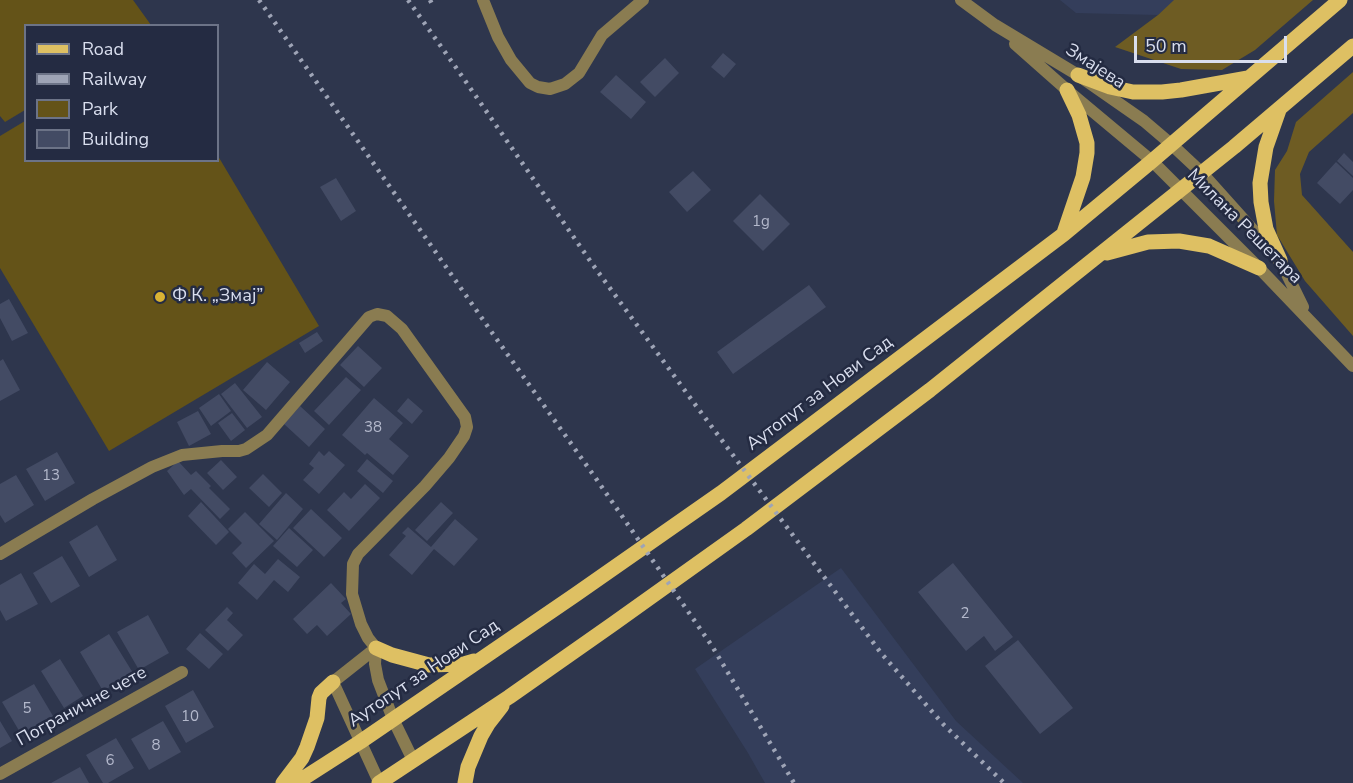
<!DOCTYPE html>
<html>
<head>
<meta charset="utf-8">
<style>
  body { margin:0 }
  #map { position:relative; width:1353px; height:783px; overflow:hidden; background:#2e364d; font-family:"Nunito Sans",sans-serif }
  canvas { display:block }
  .legend { position:absolute; left:24px; top:24px; width:195px; height:138px; box-sizing:border-box; background:#242b42; border:2px solid #6c7387; margin:0; padding:8px 10px; list-style:none; font-size:18px; color:#d9deee }
  .legend li { display:flex; align-items:center; gap:12px; height:30px }
  .legend b { width:30px; border:2px solid #6c7387 }
  .scale { position:absolute; left:1134px; top:36px; width:153px; height:27px; box-sizing:border-box; border:3px solid #d9deee; border-top:0; padding-left:8px; font-size:18px; line-height:21px; white-space:nowrap; color:#d9deee; -webkit-text-stroke:4px #242b42; paint-order:stroke }
</style>
</head>
<body>
<div id="map">
<canvas width="1353" height="783"></canvas>
<ul class="legend">
<li><b style="height:8px;background:#dec063"></b>Road</li>
<li><b style="height:8px;background:#9ea4b6"></b>Railway</li>
<li><b style="height:16px;background:#645318"></b>Park</li>
<li><b style="height:16px;background:#434b64"></b>Building</li>
</ul>
<div class="scale">50 m</div>
</div>
<script>
const c = document.querySelector('canvas').getContext('2d');
c.lineJoin = 'round';
function fillPath(path, color) { c.fillStyle = color; c.fill(path, 'evenodd'); }
const toPath = rows => new Path2D(rows.map(r => 'M' + r).join(''));
function strokePath(path, color, width, dash) { c.strokeStyle = color; c.lineWidth = width; c.lineCap = dash ? 'butt' : 'round'; c.setLineDash(dash || []); c.stroke(path); }
function label(font, color, halo, rows, align = 'center') {
  c.font = font + ' "Nunito Sans",sans-serif'; c.lineWidth = 5; c.setLineDash([]); c.textBaseline = 'middle'; c.strokeStyle = halo; c.fillStyle = color; for (const [text, x, y, turn = 0] of rows) {
    c.save(); c.translate(x, y); c.rotate((+turn || 0) * Math.PI / 180); c.textAlign = isNaN(turn) ? turn : align; if (halo) c.strokeText(text, 0, 0); c.fillText(text, 0, 0); c.restore();
  }
}
fillPath(toPath([
  [1060,0,1175,0,1158,15,1076,13],
  [841,568,956,721,1023,783,765,783,748,753,695,669]
]), '#343e5b');
fillPath(toPath([
  [0,0,133,0,151,25,26,26,25,110,5,122,0,116],
  [25,121,26,160,218,160,218,156,319,326,109,451,0,268,0,136]
]), '#645318');
fillPath(toPath([
  [1174,0,1313,0,1255,50,1222,70,1181,69,1115,47,1158,15],
  [1353,72,1353,113,1309,152,1300,174,1302,195,1353,252,1353,336,1305,281,1277,235,1274,201,1275,170,1287,151,1296,122]
]), '#6e5c23');
fillPath(toPath([
  [723,53,736,64,724,78,711,67],
  [665,58,679,73,655,97,640,82],
  [616,75,646,102,631,119,600,92],
  [1344,153,1353,162,1353,176,1337,161],
  [1336,162,1353,178,1353,190,1340,204,1317,183],
  [693,171,711,190,687,212,669,192],
  [336,178,356,211,341,221,320,187],
  [760,194,790,224,763,251,733,221],
  [809,285,826,307,733,374,717,352],
  [9,299,28,333,12,341,0,318,0,304],
  [317,332,323,341,305,353,299,343],
  [358,346,382,368,364,387,340,365],
  [3,359,20,390,0,401,0,361],
  [267,362,290,382,266,410,243,390],
  [346,377,361,390,329,425,314,411],
  [235,383,262,417,247,428,221,394],
  [219,394,231,411,211,426,199,408],
  [374,398,403,423,389,439,409,456,393,475,367,453,365,455,342,435],
  [408,398,423,411,412,424,397,411],
  [300,406,325,429,309,447,284,424],
  [198,411,211,434,189,446,177,422],
  [232,413,245,430,231,441,218,423],
  [319,451,324,456,329,451,345,465,319,494,303,480,314,468,309,464],
  [57,452,75,483,45,501,26,469],
  [367,459,393,481,383,493,357,471],
  [221,460,237,477,223,490,207,473],
  [178,461,191,475,196,471,211,486,209,488,230,509,220,519,191,489,184,495,167,471],
  [263,474,282,493,269,507,249,488],
  [16,475,34,505,5,523,0,515,0,484],
  [365,484,380,498,349,531,327,510,344,492,351,499],
  [286,493,303,509,277,540,259,524],
  [201,502,229,532,216,545,188,516],
  [441,502,453,513,427,541,415,530],
  [311,509,342,538,324,557,293,528],
  [245,512,274,541,246,568,232,553,242,543,228,529],
  [455,519,478,539,454,566,434,549,412,575,389,555,406,536,402,533,408,527,431,547],
  [97,525,117,560,89,577,69,542],
  [289,528,313,550,297,567,273,546],
  [62,556,80,586,51,603,33,573],
  [278,559,300,577,288,592,274,580,257,600,238,583,254,564,265,574],
  [953,563,1013,637,995,651,984,636,966,651,918,592],
  [21,573,38,604,6,621,0,610,0,585],
  [331,583,346,599,341,603,351,614,327,636,317,625,307,634,293,619],
  [227,607,233,613,227,620,243,635,228,651,205,630],
  [148,615,169,653,139,670,117,632],
  [200,633,223,654,209,669,186,649],
  [109,634,133,673,103,691,80,652],
  [1018,640,1073,708,1040,734,985,666],
  [60,659,83,696,64,708,41,671],
  [34,684,53,716,21,734,2,702],
  [193,690,214,727,186,743,165,706],
  [0,721,12,741,0,748],
  [163,721,181,752,149,770,131,739],
  [116,738,134,768,108,783,103,783,86,755],
  [80,767,89,783,51,783]
]), '#434b64');
strokePath(toPath([
  [483,0,498,37,511,60,530,83,538,87,550,89,565,84,579,73,602,35,643,0],
  [961,0,995,25,1078,75,1144,121,1171,144],
  [1015,44,1067,90,1152,161],
  [0,554,93,499,152,467,182,455,222,451,239,451,246,449,267,435,369,317,377,314,387,316,402,329,465,417,467,427,464,436,449,458,425,486,358,554,353,564,352,594,361,624,368,638,376,648],
  [376,648,333,682,379,782],
  [376,648,375,664,378,680,393,719,413,760],
  [0,774,182,672]
]), '#8a7c51', 12);
strokePath(toPath([
  [1171,144,1202,173,1280,260,1303,307],
  [1152,161,1259,268,1353,366]
]), '#8a7c51', 12);
strokePath(toPath([
  [1078,75,1110,87,1133,92,1162,92,1181,90,1248,78],
  [1279,110,1266,147,1260,183,1261,202,1266,229,1280,260],
  [1064,233,1083,177,1087,153,1087,143,1079,115,1067,90],
  [1107,253,1148,242,1179,241,1209,246,1259,268],
  [376,648,392,655,429,665,464,664,474,661],
  [283,783,302,758,307,747,317,718,319,698,321,693,333,682],
  [296,783,360,742,575,595,721,493,1064,234,1152,161,1340,0],
  [379,783,509,697,613,624,746,529,930,390,1234,147,1353,46],
  [465,783,468,767,481,736,488,724,502,706]
]), '#dec063', 15);
strokePath(toPath([
  [259,0,493,334,597,480,712,646,794,783],
  [408,0,457,69,593,265,694,403,881,653,943,724,1004,783],
  [430,0,432,4]
]), '#9ea4b6', 4.5, [3, 6]);
for (const [x, y, r, color] of [
  [160,297,6,"#d9b334"]
]) { const dot = new Path2D(); dot.arc(x, y, r, 0, 2 * Math.PI); c.fillStyle = color; c.fill(dot); strokePath(dot, '#242b42', 2); }
label('15px', '#b4b9cc', null, [
  ["1g",761,222],
  ["38",373,428],
  ["13",51,476],
  ["2",965,614],
  ["5",27,709],
  ["10",190,717],
  ["8",156,746],
  ["6",110,761]
]);
label('18px', '#d9deee', '#242b42', [
  ["Змајева",1095,67,33],
  ["Милана Решетара",1244,227,45],
  ["Аутопут за Нови Сад",820,394,-37],
  ["Аутопут за Нови Сад",424,674,-34],
  ["Пограничне чете",82,707,-29]
]);
label('18px', '#d9deee', '#242b42', [
  ["Ф.К. „Змај”",172,297]
], 'left');
</script>
</body>
</html>
